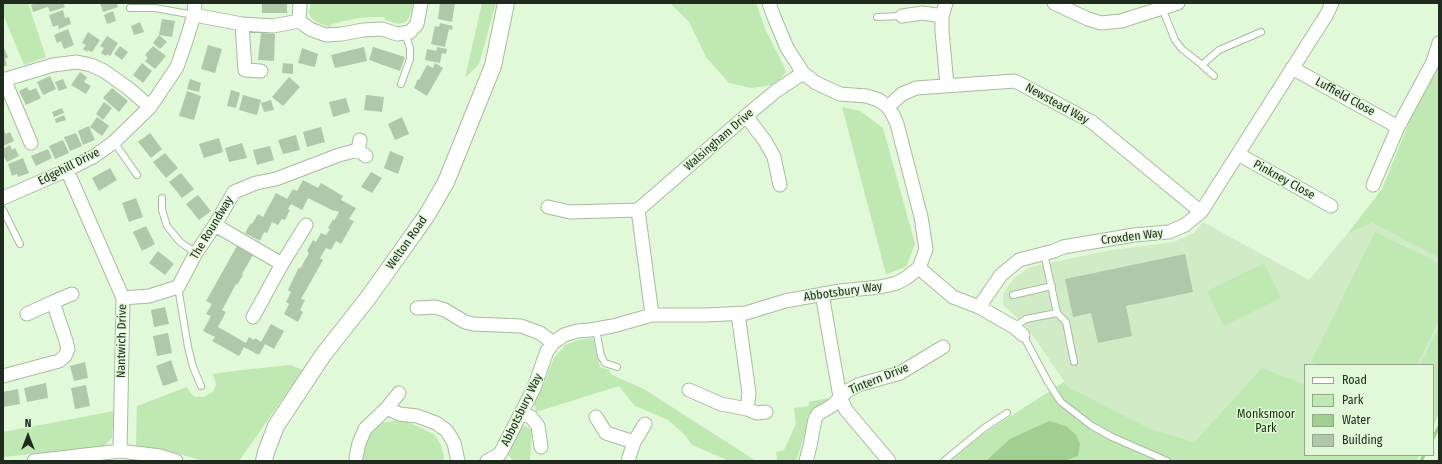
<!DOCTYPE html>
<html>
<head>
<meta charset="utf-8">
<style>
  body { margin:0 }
  #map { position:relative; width:1442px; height:464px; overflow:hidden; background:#e1f9d8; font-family:"Fira Sans Condensed",sans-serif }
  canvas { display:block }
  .frame { position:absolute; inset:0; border:4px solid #212a1e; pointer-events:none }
  .legend { position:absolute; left:1304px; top:364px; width:130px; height:92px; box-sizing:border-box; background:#e1f9d8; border:1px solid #94a68e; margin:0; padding:5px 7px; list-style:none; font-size:12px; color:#212a1e }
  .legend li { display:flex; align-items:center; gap:8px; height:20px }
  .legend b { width:20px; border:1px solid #94a68e }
  .north { position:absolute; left:8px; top:416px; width:40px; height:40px; -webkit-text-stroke:3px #e1f9d8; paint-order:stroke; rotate:0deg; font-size:11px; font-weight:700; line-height:16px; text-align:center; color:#212a1e }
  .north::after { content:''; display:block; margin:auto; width:14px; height:18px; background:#212a1e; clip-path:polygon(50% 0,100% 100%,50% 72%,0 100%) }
</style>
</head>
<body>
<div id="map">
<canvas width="1442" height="464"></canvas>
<div class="frame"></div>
<ul class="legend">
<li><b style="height:5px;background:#fff"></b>Road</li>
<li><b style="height:11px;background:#c0e8b2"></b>Park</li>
<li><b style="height:11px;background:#a1cf8f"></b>Water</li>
<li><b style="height:11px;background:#b1c7a9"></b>Building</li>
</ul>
<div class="north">N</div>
</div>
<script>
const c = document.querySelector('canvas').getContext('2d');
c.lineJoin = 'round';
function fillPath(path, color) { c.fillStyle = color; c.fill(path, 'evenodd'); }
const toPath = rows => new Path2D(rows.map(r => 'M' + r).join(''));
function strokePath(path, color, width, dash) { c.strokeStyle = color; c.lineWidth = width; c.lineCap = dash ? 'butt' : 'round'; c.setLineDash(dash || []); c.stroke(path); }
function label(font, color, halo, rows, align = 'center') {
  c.font = font + ' "Fira Sans Condensed",sans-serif'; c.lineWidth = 3; c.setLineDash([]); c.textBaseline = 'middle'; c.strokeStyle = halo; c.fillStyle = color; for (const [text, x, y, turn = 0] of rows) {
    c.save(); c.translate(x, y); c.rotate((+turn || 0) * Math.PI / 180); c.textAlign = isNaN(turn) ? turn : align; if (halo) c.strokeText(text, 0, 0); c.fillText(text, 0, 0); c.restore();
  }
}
fillPath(toPath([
  [1203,222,1309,280,1348,233,1372,223,1439,258,1439,327,1420,365,1305,365,1305,384,1262,368,1194,442,1149,428,1068,387,1027,327,1003,305,1003,294,1013,279,1030,267,1112,250,1174,242,1194,233]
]), '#d0ebc5');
fillPath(toPath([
  [3,3,28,3,46,57,24,65,3,14],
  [310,3,413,3,411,13,406,22,399,24,385,20,384,17,374,17,358,18,332,24,330,27,316,22,311,17,308,11,310,9],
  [482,3,496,3,479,64,465,78],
  [670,3,756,3,766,31,783,64,786,72,782,77,772,85,752,88,729,83,706,57,689,22],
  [1439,49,1439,258,1372,223,1348,233,1382,189],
  [842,107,860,111,883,128,915,244,906,267,886,274],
  [1375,232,1439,263,1439,320,1417,365,1318,365,1311,362],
  [1264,263,1281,298,1224,326,1207,291],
  [1439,327,1439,414,1433,426,1433,365,1420,365],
  [593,338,600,367,609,370,612,375,644,389,756,461,727,461,725,459,692,445,685,435,668,420,635,406,619,386,536,412,534,403,547,376,554,358,565,345,578,340],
  [290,365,303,370,239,461,204,461,165,450,136,446,137,406,187,387,190,393,195,397,203,397,213,392,216,385,213,374,234,371],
  [1262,368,1305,384,1305,455,1419,455,1417,461,951,461,983,434,1064,382,1068,387,1149,428,1194,442],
  [828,398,826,401,814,409,808,415,804,437,796,461,777,461,776,452,784,450,796,424,794,408,809,406,809,402],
  [114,411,112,438,104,446,3,457,3,432],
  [393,421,408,422,434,434,441,445,444,457,443,461,357,461,368,434,377,424],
  [521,424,532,430,530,461,514,461,507,454,507,448]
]), '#c0e8b2');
fillPath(toPath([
  [1049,421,1066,426,1076,435,1080,444,1078,456,1065,461,986,461,1010,439]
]), '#a1cf8f');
strokePath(toPath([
  [1433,438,1439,427],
  [1421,461,1424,455]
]), '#a1cf8f', 3.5);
fillPath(toPath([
  [36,3,63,3,65,7,50,12,48,7,33,12,31,5],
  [100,3,117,3,118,7,103,12],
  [262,3,287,3,287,13,262,13],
  [440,3,455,3,452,22,438,19],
  [63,10,65,18,69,17,71,24,59,29,58,25,53,27,49,15],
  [113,11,116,21,107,24,104,15],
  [162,19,175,21,172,37,159,35],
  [140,22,144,32,134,35,131,26],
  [440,23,453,26,452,30,449,29,445,47,431,44,435,26,439,27],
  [68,29,74,45,64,49,61,41,57,43,54,35],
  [88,32,100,40,92,52,88,50,87,52,83,49,86,45,82,43],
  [261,33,275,34,274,61,258,60],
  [159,35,167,42,160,49,153,43],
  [107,36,118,43,110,56,107,54,106,56,101,53,104,48,100,46],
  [208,45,222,49,215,73,201,69],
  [120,46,128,52,122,60,114,54],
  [153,46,166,56,155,69,145,61,148,58,145,55],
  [364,47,367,61,335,68,331,55],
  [373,47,405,57,400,71,369,60],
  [437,47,447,49,446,54,442,53,440,63,425,60,427,49,436,51],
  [4,48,8,57,5,59,7,65,3,67,3,49],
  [302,48,318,54,315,67,298,63],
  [142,63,152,71,143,83,133,75],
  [283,63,293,64,293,74,282,73],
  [435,63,443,68,427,96,414,88,418,79,419,80,427,65,433,68],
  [80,72,87,77,84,82,91,86,86,94,71,85],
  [50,76,56,89,43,95,37,82],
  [289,77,300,87,283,106,272,97],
  [63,79,67,88,59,91,55,82],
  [190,79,201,83,199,92,187,89],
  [27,87,29,91,36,88,41,98,26,105,19,91],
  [112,88,128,101,119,112,103,98],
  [231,90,240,93,236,108,227,106],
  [187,91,201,96,194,120,179,116],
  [243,95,261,100,257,115,239,110],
  [366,95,384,97,382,112,364,110],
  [346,98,350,112,333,117,329,102],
  [271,100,274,110,264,112,261,103],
  [104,102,112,108,103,120,96,114],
  [62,108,64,113,54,117,52,112],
  [64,115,66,120,56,123,55,119],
  [97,117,109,126,102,136,90,127],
  [402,117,409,134,395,140,388,124],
  [89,126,95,140,83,145,78,131],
  [321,127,325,142,307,147,303,132],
  [3,128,6,134,10,132,14,141,3,146],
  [76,133,82,146,70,151,64,137],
  [150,133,162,149,151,158,138,142],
  [296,135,300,150,283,154,278,140],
  [219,138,223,152,204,158,199,144],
  [63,140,69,153,55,159,49,146],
  [242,143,247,158,229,162,225,148],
  [10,145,12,150,15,148,19,156,7,162,3,155,3,149],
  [270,146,274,160,257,165,253,150],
  [48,149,52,158,36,166,31,156],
  [390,151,404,157,398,174,384,168],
  [165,153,178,168,166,178,153,162],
  [23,158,29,173,18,177,17,174,12,176,8,164],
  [110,168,117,180,99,191,92,178],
  [371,172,382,178,372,193,361,187],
  [181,173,194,189,182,198,169,182],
  [303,180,318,188,321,183,343,196,341,200,356,208,349,219,354,221,341,244,336,241,331,250,326,248,320,258,323,260,301,299,305,300,300,310,303,312,298,322,284,314,289,304,286,302,291,292,288,290,299,267,300,269,309,253,307,251,313,240,316,242,321,233,326,235,330,229,328,228,333,219,334,221,339,212,334,210,334,211,308,198,302,210,291,204,288,209,290,210,285,220,282,219,278,225,272,222,267,233,264,232,260,241,245,233,251,223,252,224,258,214,263,217,276,193,287,199,293,189,297,191],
  [198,195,211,211,199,220,186,204],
  [136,198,143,217,129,222,122,203],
  [146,226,155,244,142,251,133,232],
  [237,246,253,255,242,274,243,275,237,285,236,284,222,310,226,312,218,327,246,343,249,337,254,340,255,338,261,342,271,324,284,331,274,349,265,344,259,355,244,347,239,356,212,341,215,337,203,331,211,316,206,314,212,304,206,301],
  [158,251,174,264,165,275,149,263],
  [1185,254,1193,292,1126,306,1132,336,1098,343,1091,313,1073,317,1065,279],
  [165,307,169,324,154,327,151,310],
  [168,333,172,353,157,356,153,336],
  [171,360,178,381,163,386,156,366],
  [85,362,88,378,74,381,70,366],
  [46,383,48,398,27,402,24,388],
  [86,385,90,406,75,409,71,388],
  [18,389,20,404,3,407,3,392]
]), '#b1c7a9');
const service = toPath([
  [130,8,155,8,194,15],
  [1162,8,1175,40,1182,49,1202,65,1214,76],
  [877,17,902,16],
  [1202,65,1219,50,1261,32],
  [401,84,410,59,410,48,405,33],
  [114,142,137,175],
  [162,198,162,210,167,226,180,242,196,253],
  [3,210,20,244],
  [178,287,188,347,193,367,201,386],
  [1013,295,1052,286],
  [1057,313,1066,322,1074,362],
  [1014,327,1026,319,1057,313,1044,253],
  [596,329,601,356,605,363,617,367],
  [1023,335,1048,382,1061,402,1092,426,1112,437,1167,461],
  [944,461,984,428,1007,413]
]);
const minor = toPath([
  [946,3,942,16,942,31,947,85],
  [1054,3,1088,19,1101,23,1121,21,1178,3],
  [194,15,242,24,273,26,299,21,310,29,326,35,342,34,363,30,382,29,397,34,410,32,417,24,421,3],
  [902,16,923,13,942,16],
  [299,21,300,3],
  [242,24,245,70,261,71],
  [1292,68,1398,127],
  [4,79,31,143],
  [3,80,53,65,77,62,91,65,104,71,128,88,150,107],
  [888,107,902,94,916,88,1015,81,1092,122,1201,212],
  [746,116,765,141,774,157,780,185],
  [360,140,358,150,366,156],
  [1238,154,1331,206],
  [67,170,123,298,120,451],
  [1373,185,1398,127,1433,62,1439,43],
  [3,198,67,170,93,157,114,142,150,107,177,67,186,41,194,15,195,3],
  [548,207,570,212,638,210,746,116,776,91,803,73],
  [638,210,652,315],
  [215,225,282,264,253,317],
  [282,264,306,225],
  [919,268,953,297,979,307,1001,275,1019,260,1054,251,1063,247,1134,235,1169,232,1185,225,1201,212,1327,14,1332,3],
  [822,294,840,397,846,410,889,461],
  [123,298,149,296,178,287,196,253,215,225,234,192,256,183,276,179,339,155,358,150],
  [53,302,72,294],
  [979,307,1014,327,1023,335],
  [417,308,435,307,445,310,465,322,473,324,521,326,540,333,553,343],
  [738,314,749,393,747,409],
  [3,376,59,361,65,356,68,349,66,341,53,302,27,314],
  [689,390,721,404,747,409,757,413,766,412],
  [387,408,399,414,417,416,436,423,447,431,454,443,458,461],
  [521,413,531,417,538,426,541,447],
  [596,417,606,433,634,442,645,424],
  [500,454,534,388,547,351,553,343,564,335,577,331,590,330,613,326,652,315,706,315,746,313,785,301,840,291,880,287,897,283,906,278,919,268,926,249,921,217,897,124,893,115,888,107,879,100,866,96,840,94,816,83,803,73,787,48,774,17,769,3],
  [356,457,359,443,365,429,387,408,399,393],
  [34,461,120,451,160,456,176,461],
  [487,461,500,454],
  [628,461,634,442],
  [806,461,810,446,815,419,818,414,833,405,847,391,858,385,900,373,943,347]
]);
const tertiary = toPath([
  [264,461,266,452,276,426,323,355,368,298,403,249,427,215,446,182,493,66,506,3]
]);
strokePath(service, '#a6bc9e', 8);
strokePath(minor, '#a6bc9e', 15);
strokePath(tertiary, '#a6bc9e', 18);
strokePath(service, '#fff', 6);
strokePath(minor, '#fff', 13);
strokePath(tertiary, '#fff', 16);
label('12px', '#212a1e', '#e1f9d8', [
  ["Luffield Close",1345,97,29],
  ["Newstead Way",1057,104,29],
  ["Walsingham Drive",719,140,-41],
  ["Edgehill Drive",69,167,-27],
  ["Pinkney Close",1284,180,29],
  ["The Roundway",212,228,-59],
  ["Croxden Way",1132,237,-7],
  ["Welton Road",407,243,-55],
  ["Abbotsbury Way",843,292,-8],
  ["Nantwich Drive",122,341,-89],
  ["Tintern Drive",879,379,-22],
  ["Abbotsbury Way",522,410,-64]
]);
label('12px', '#143105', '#e1f9d8', [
  ["Monksmoor",1266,415],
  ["Park",1266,429]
]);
</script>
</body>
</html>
